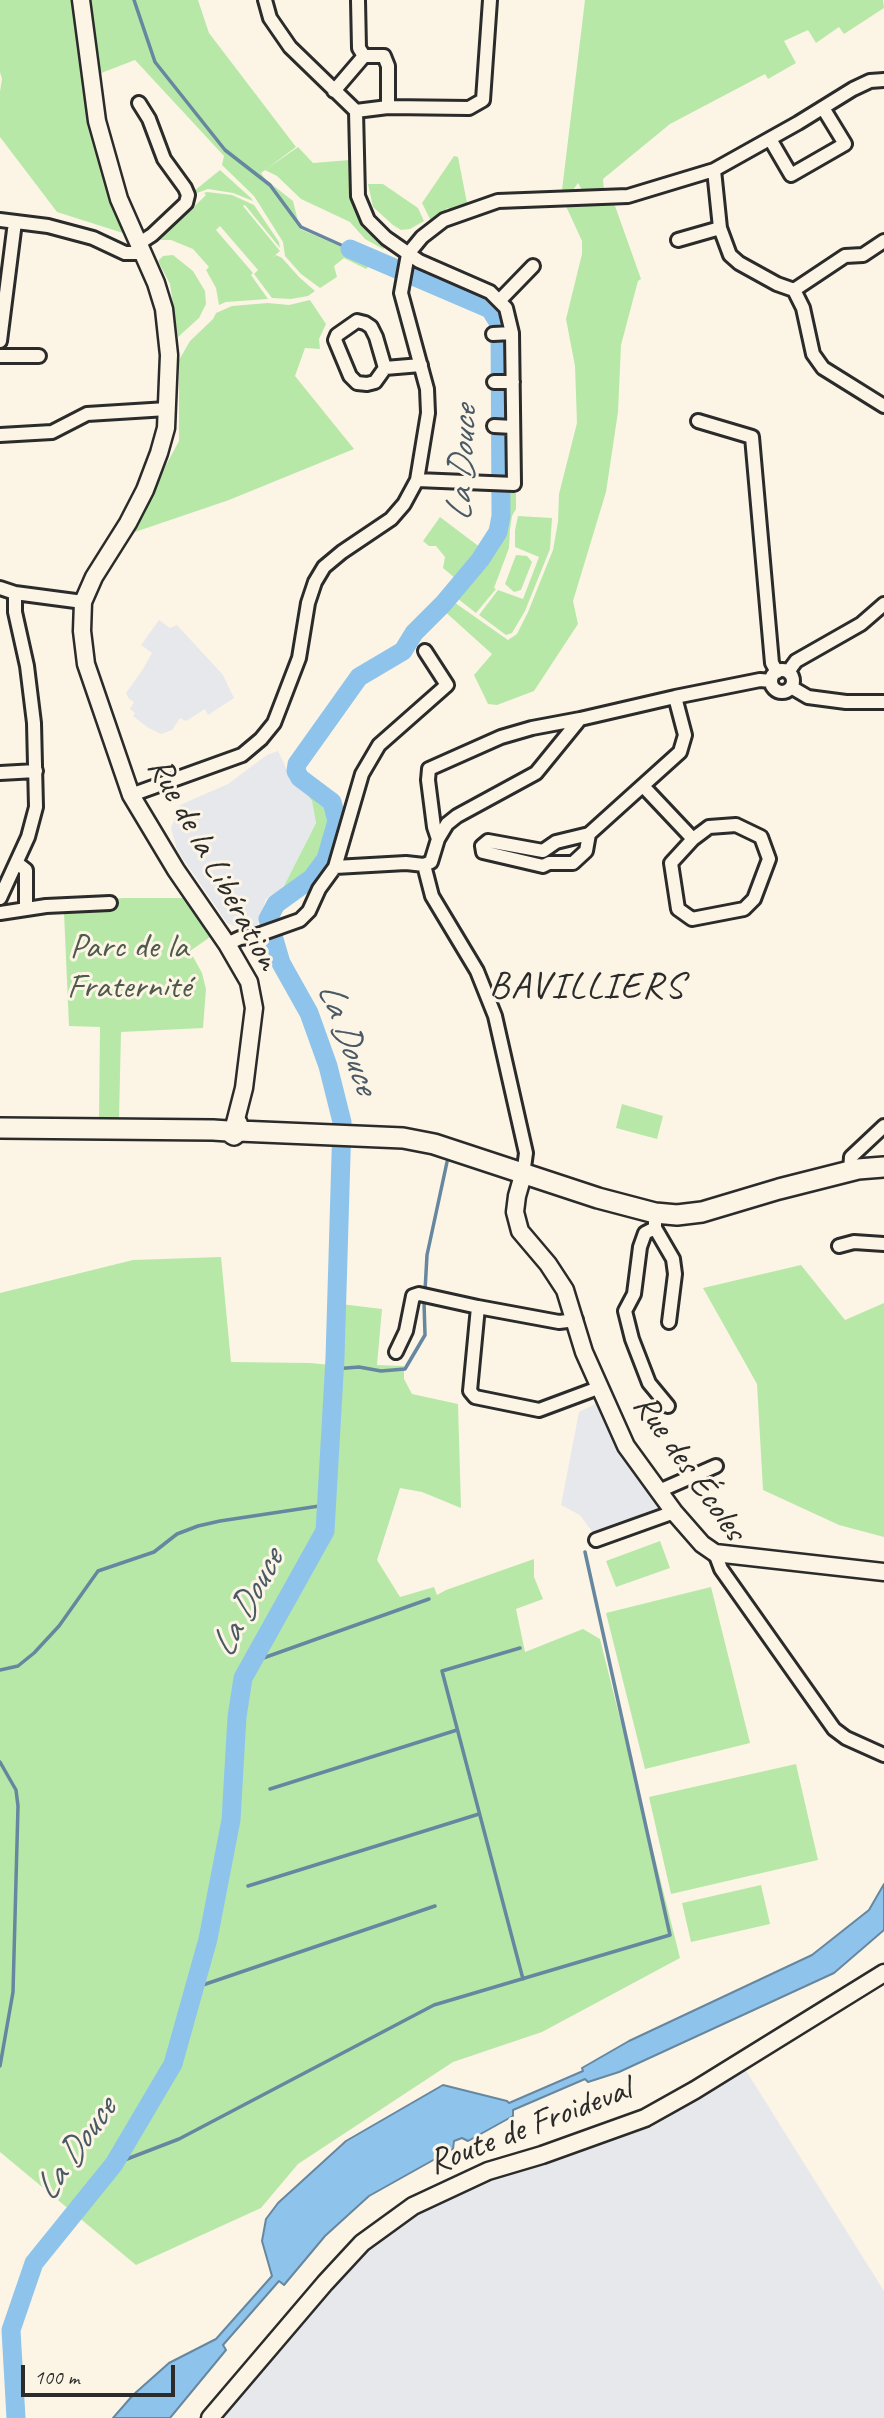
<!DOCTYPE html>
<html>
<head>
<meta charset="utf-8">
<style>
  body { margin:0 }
  #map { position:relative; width:884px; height:2418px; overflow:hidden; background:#fcf5e5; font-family:Caveat,sans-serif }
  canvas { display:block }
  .scale { position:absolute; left:21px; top:2365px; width:154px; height:32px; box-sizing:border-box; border:4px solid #2b2b2b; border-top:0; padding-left:9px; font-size:21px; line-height:24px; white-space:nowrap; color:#2b2b2b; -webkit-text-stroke:5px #fcf5e5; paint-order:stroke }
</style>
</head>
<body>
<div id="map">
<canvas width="884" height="2418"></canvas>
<div class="scale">100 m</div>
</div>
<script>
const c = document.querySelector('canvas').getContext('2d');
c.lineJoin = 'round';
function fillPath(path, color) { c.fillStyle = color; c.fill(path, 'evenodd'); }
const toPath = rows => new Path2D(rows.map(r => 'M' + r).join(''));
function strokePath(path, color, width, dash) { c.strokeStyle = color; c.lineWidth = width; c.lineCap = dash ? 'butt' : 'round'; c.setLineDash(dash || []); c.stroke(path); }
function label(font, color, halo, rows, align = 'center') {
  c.font = font + ' Caveat,sans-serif'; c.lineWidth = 6; c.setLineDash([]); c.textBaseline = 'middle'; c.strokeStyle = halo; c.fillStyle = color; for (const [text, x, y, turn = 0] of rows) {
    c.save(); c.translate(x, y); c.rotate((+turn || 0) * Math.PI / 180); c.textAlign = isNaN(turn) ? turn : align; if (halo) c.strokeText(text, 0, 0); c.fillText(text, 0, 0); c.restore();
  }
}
fillPath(toPath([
  [159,620,170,628,177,625,223,675,234,698,208,715,205,709,186,721,180,718,172,730,161,734,147,727,133,716,135,713,130,709,134,702,129,699,126,693,143,669,152,653,141,645],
  [278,751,291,778,300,784,312,801,316,823,282,890,266,899,257,926,243,930,227,923,212,901,177,850,171,828,180,805,228,784,267,755],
  [597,1403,618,1449,661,1508,593,1533,580,1515,561,1505,579,1412],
  [745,2069,884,2291,884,2418,219,2418,362,2252,406,2217,462,2189,652,2127]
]), '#e7e8eb');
fillPath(toPath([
  [0,0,198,0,209,33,296,147,261,173,265,179,293,201,300,229,374,261,366,269,344,258,334,266,337,277,320,288,301,274,285,256,283,242,254,196,222,165,224,156,135,60,96,75,123,233,57,212,0,137,0,91,2,79,0,72],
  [585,0,883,0,884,8,844,34,839,27,816,43,808,30,784,41,796,63,768,79,765,74,670,124,603,179,604,191,582,190,578,183,573,190,562,190],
  [298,147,313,163,350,160,353,194,388,246,383,249,365,239,350,222,301,199,277,176,265,170],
  [454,156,458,157,467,203,450,210,448,208,446,209,446,212,431,221,422,203],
  [220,170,251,198,253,201,233,193,208,189,197,193,194,191],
  [368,184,383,184,418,208,424,221,410,229,401,230,393,225,373,207],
  [207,192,232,195,254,205,279,242,280,248,245,205,243,206,280,251,272,258,276,255,282,258,299,277,315,291,308,296,291,299,272,298,254,274,258,270,220,226,216,230,253,273,251,275,268,299,226,302,219,305,216,288,206,270,209,267,193,249,171,240,160,240,206,195,204,193],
  [614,203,641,279,638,281,621,345,618,412,606,492,573,601,578,624,534,691,497,705,488,704,474,675,492,654,442,609,451,600,508,640,517,634,528,612,553,550,558,522,559,494,577,423,575,366,566,319,582,254,582,241,565,204],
  [173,255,193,271,205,291,206,304,199,318,178,337,170,284,158,261,163,256],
  [310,300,326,324,319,339,320,349,305,348,295,376,354,449,229,500,132,533,143,508,179,441,179,360,190,341,213,319,216,313,232,306,268,303,289,305],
  [503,491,514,491,516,494,516,509,512,516,510,529,509,548,494,588,496,589,476,613,453,595,481,561,499,533,503,516],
  [518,516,552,518,550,549,525,611,512,633,506,635,479,615,498,590,523,599,539,557,515,547,515,530],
  [440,517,481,548,455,578,443,568,445,557,436,546,429,546,423,541],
  [516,555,527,556,532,562,521,590,514,592,505,584],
  [300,784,326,800,332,817,321,861,300,883,287,891,282,890,316,823,312,801],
  [123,898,186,898,213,935,190,951,202,973,206,989,203,1028,121,1032,119,1119,99,1118,100,1027,69,1026,64,913,90,909,90,901],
  [622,1104,663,1116,657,1139,616,1128],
  [221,1257,231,1362,310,1363,341,1366,341,1304,382,1309,377,1365,404,1366,404,1379,412,1394,458,1404,461,1508,422,1492,400,1488,377,1560,400,1597,434,1587,437,1595,446,1590,534,1559,534,1577,543,1599,516,1609,525,1652,583,1629,600,1639,680,1958,542,2032,453,2062,298,2164,261,2208,136,2265,0,2152,0,1293,133,1260],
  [801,1265,845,1320,884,1303,884,1537,839,1525,763,1490,757,1384,703,1288],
  [660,1541,670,1568,616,1587,606,1561],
  [711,1587,750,1743,645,1769,606,1613],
  [796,1764,818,1860,671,1894,649,1797],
  [761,1885,770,1924,691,1942,682,1903]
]), '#b8e8a8');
const water = toPath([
  [884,1884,884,1930,834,1973,619,2072,588,2082,585,2079,513,2110,513,2116,468,2141,462,2138,454,2141,453,2149,369,2196,325,2236,284,2285,279,2281,223,2345,226,2350,170,2418,113,2418,133,2395,169,2363,216,2339,272,2276,262,2241,266,2219,278,2203,346,2141,443,2085,507,2101,509,2103,583,2071,582,2068,629,2041,812,1955,869,1910,884,1884]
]);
fillPath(water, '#8ec4ec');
strokePath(water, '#66879f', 2);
strokePath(toPath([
  [134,0,155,62,225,150,270,185,301,227,350,249],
  [425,1291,427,1255,447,1162],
  [334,1369,359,1367,381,1371,405,1369,425,1335,424,1302],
  [520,1648,442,1671,523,1979],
  [252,1662,429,1599],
  [0,1670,18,1666,34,1653,59,1626,98,1571,154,1552,177,1534,198,1526,220,1521,326,1505],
  [0,1762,16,1790,18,1806,13,1992,0,2066],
  [270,1789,457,1730],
  [248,1886,479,1814],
  [194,1988,435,1906],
  [114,2164,179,2139,434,2005,670,1935,585,1552]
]), '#66879f', 3.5);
strokePath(toPath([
  [16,2418,11,2330,34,2263,114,2164,173,2064,208,1939,231,1820,237,1717,243,1678,325,1531,335,1358,342,1122,328,1066,309,1013,281,963,268,919,276,904,312,878,326,859,337,821,332,802,300,778,296,771,297,764,359,677,403,651,414,633,443,604,480,560,498,532,501,516,500,325,490,309,350,249]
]), '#8ec4ec', 19);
const minor = toPath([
  [265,0,270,18,290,47,356,111,388,107,469,108,483,100,490,0],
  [364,56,384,56,388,66,388,107],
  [334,91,364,56,359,48,358,0],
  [356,111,358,196,368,220,386,238,419,261,490,292,506,308,512,333,514,484,417,480],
  [770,139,791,175,845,144,823,108],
  [714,170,720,228,730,255,739,263,777,284,794,290,845,256,863,255,884,241],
  [0,220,48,226,93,238,125,253,142,253],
  [678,240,720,228],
  [138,244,152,235,186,203,188,195,185,188,164,159,149,119,139,103],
  [794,290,803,308,813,354,823,368,884,406],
  [500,300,533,266],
  [493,334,512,333],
  [0,341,15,222],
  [0,356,39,356],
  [385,368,375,382,367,384,357,383,350,376,335,340,337,335,357,321,365,323,371,327,376,337,385,368,421,365],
  [494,382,513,382],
  [698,421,752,437,772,663,777,672],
  [494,426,513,427],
  [0,435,52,432,87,414,167,409],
  [0,588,15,593,83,602],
  '771 681a11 11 0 1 1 22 0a11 11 0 1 1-22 0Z',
  [788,672,796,661,861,624,884,604],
  [791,687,808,697,846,702,884,702],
  [0,773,36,771],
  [643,786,693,839],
  [131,795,242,755,261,739,274,723,299,658,308,603,315,582,324,567,342,552,391,519,404,504,417,480,428,413,427,389,401,293,408,254,422,237,444,220,498,201,628,196,714,170,798,123,853,89,870,81,884,80],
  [736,825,761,837,769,859,754,899,744,909,692,919,678,909,671,863,693,839,709,827,736,825],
  [589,834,586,851,573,863,549,863,543,866,483,852,482,846,488,841,543,851,556,842,589,834,680,752,685,735,675,697],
  [438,839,434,827,428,780,429,769,501,737,532,728,580,719,675,697,760,680,771,681],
  [17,863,26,870,26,909],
  [424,865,432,896,477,971,495,1016,526,1153,523,1175],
  [424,865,431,862,438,839,447,824,457,816,536,773,580,719],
  [335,867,362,774,379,745,447,685,425,651],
  [0,898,28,837,36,807,34,723,27,666,15,612,15,593],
  [0,913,46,906,110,903],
  [227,944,240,938,255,936,300,920,309,911,319,889,335,867,406,863,424,865],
  [850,1171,851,1157,884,1126],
  [655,1220,655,1228,673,1259,675,1274,669,1322],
  [655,1228,645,1233,640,1247,634,1294,625,1311,632,1339,649,1383,668,1406],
  [839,1246,854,1242,884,1244],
  [576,1320,559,1322,478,1307,470,1391,475,1397,539,1410,598,1388],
  [396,1352,406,1331,413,1296,419,1294,478,1307],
  [659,1491,716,1466],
  [596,1540,674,1512],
  [715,1553,721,1569,834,1729,846,1738,884,1755]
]);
const tertiary = toPath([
  [81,0,97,121,119,199,156,283,164,309,169,355,166,428,159,453,145,490,128,523,94,577,83,602,82,631,86,664,131,795,176,870,227,944,249,982,254,1008,244,1088,235,1123],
  [523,1175,517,1196,515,1212,520,1231,548,1264,565,1290,584,1352,626,1446,674,1512,702,1544,715,1553,884,1572],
  [210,2418,325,2283,362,2243,413,2206,488,2171,542,2155,645,2118,695,2090,884,1973]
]);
const primary = toPath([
  [0,1128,213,1130,228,1131,234,1135,240,1130,237,1123],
  [239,1131,403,1138,434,1144,598,1198,655,1213,677,1215,702,1212,779,1189,858,1169,884,1167]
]);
strokePath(minor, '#2b2b2b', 18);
strokePath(tertiary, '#2b2b2b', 21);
strokePath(primary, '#2b2b2b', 24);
strokePath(minor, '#fcf5e5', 12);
strokePath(tertiary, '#fcf5e5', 16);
strokePath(primary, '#fcf5e5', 19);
label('35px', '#2b2b2b', '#fcf5e5', [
  ["Rue de la Libération",213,864,61],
  ["Rue des Écoles",689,1468,55],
  ["Route de Froideval",530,2127,-21]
]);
label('35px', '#4e5a4a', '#fcf5e5', [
  ["Parc de la",129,948],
  ["Fraternité",129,988]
]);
label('italic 37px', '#495965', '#fcf5e5', [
  ["La Douce",463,464,-87],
  ["La Douce",347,1038,70],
  ["La Douce",248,1604,-62],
  ["La Douce",76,2150,-55]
]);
c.letterSpacing = '2px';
label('38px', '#2b2b2b', '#fcf5e5', [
  ["BAVILLIERS",587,987]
]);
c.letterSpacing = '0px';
</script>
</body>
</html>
